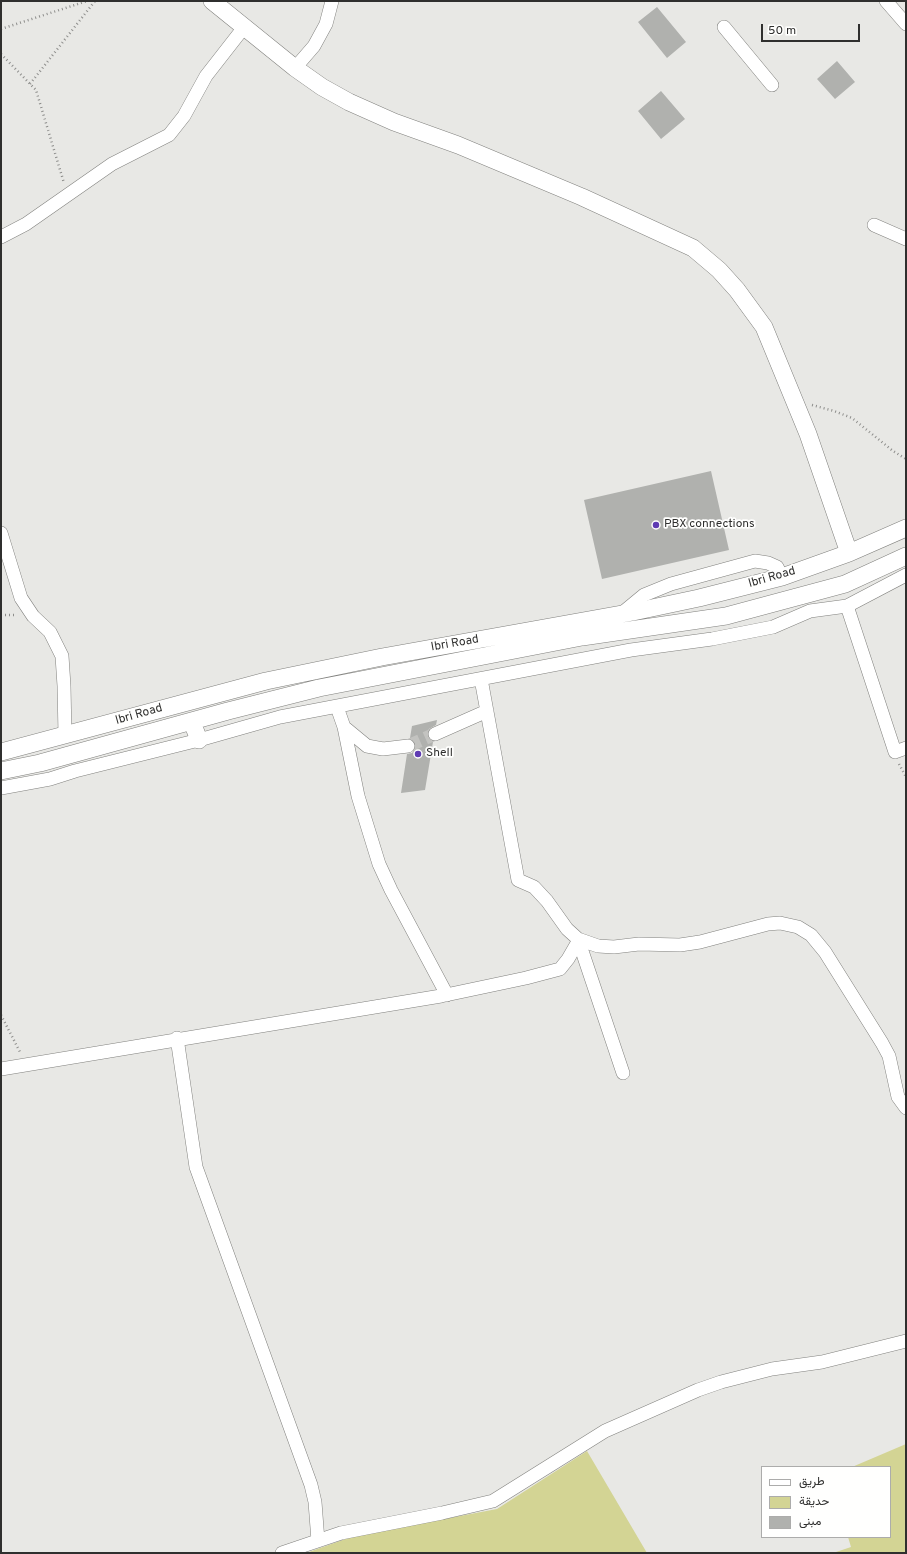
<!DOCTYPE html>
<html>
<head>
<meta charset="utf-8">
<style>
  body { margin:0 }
  #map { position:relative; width:907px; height:1554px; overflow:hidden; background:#e8e8e5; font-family:Overpass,Vazirmatn,sans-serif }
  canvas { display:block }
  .frame { position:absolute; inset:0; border:2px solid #2f2f2e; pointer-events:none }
  .legend { position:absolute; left:761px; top:1466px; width:130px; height:72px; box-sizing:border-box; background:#fffffe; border:1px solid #acacab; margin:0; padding:5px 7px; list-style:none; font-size:12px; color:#2f2f2e }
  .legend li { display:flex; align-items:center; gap:8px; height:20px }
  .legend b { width:20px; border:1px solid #acacab }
  .scale { position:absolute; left:761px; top:24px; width:99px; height:18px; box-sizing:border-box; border:2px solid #2f2f2e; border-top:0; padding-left:5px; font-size:12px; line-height:14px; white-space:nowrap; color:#2f2f2e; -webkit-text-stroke:3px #fffffe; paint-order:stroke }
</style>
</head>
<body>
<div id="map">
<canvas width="907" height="1554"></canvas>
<div class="frame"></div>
<ul class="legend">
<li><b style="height:5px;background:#fff"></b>طريق</li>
<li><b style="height:11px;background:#d3d494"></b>حديقة</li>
<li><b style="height:11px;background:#b0b1ae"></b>مبنى</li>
</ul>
<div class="scale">50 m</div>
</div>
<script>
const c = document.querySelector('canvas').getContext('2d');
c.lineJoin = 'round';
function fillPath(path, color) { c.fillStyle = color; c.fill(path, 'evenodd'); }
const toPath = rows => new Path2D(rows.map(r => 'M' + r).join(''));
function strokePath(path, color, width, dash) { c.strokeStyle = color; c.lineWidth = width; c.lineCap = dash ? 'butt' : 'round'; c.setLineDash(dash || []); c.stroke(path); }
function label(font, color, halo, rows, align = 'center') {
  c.font = font + ' Overpass,sans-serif'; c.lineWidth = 3.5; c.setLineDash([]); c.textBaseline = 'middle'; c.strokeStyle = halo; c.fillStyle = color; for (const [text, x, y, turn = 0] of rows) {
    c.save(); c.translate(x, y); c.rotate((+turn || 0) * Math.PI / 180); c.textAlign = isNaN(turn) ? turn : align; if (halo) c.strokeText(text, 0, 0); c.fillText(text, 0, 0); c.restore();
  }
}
fillPath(toPath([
  [906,1444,906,1553,833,1553,851,1547,848,1537,890,1537,890,1467,852,1467],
  [587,1451,647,1553,306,1553,354,1536,497,1509]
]), '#d3d494');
fillPath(toPath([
  [657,7,686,42,667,58,638,22],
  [837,61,855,82,835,99,817,79],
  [661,91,685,119,661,139,638,111],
  [711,471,729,550,602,579,584,500],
  [437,720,436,725,429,729,427,733,428,738,433,742,425,790,401,793,407,754,412,753,415,749,415,742,410,738,412,726]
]), '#b0b1ae');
strokePath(toPath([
  [408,746,435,734]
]), '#c3c3c0', 13, [13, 6]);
const minor = toPath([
  [886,1,906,24],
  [724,27,772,85],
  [295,68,314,46,326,24,332,1],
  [874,225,906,239],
  [1,237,26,224,112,164,169,135,184,116,206,76,245,26],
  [1,533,21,598,33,616,50,632,62,656,64,686,65,735],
  [847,606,895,752,906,748],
  [621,614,644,595,671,584,755,561,768,563,777,567,782,577],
  [481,679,518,880,534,887,547,901,567,929,578,939,598,946,614,947,639,944,680,945,700,942,768,924,780,923,798,927,811,935,825,952,882,1043,889,1056,898,1097,906,1108],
  [337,707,344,727,358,796,379,864,391,890,447,995],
  [344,727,367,746,383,749,408,746],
  [435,734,487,711],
  [1,788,50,779,75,771,199,740,280,717,631,650,712,639,773,627,810,611,847,606,906,575],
  [578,939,623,1073],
  [177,1038,196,1167,311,1485,315,1502,318,1541],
  [1,1069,441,996,526,978,560,969,568,959,579,940],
  [282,1553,341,1533,442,1513,493,1501,605,1431,698,1390,721,1382,772,1369,822,1362,906,1341]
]);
const major = toPath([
  [212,1,295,68,322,87,349,102,394,122,458,145,582,197,693,248,719,270,737,290,764,327,808,434,849,553],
  [192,722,199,740],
  [1,752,266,681,382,657,633,612,699,598,782,577,849,553,906,528],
  [1,771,40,763,228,711,319,688,582,637,726,616,845,584,906,556]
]);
strokePath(minor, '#81817e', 14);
strokePath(major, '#81817e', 18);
strokePath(toPath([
  [1,29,87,1],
  [1,54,36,90,64,183],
  [30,84,95,1],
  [812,405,834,411,852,418,893,451,906,459],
  [1,615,17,615],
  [899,764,906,777],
  [1,1015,21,1054]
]), '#8e8e8c', 2.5, [1, 3]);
strokePath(minor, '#fff', 13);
strokePath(major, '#fff', 17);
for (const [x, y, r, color] of [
  [656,525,4,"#5f3bb3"],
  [418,754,4,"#5f3bb3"]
]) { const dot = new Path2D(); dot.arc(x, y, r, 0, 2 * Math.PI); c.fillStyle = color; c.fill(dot); strokePath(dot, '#fffffe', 1.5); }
label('12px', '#2f2f2e', '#fffffe', [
  ["PBX connections",664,525],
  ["Shell",426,754]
], 'left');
label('12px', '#2f2f2e', '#fffffe', [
  ["Ibri Road",772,578,-16],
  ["Ibri Road",455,644,-10],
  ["Ibri Road",139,715,-16]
]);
</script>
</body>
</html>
